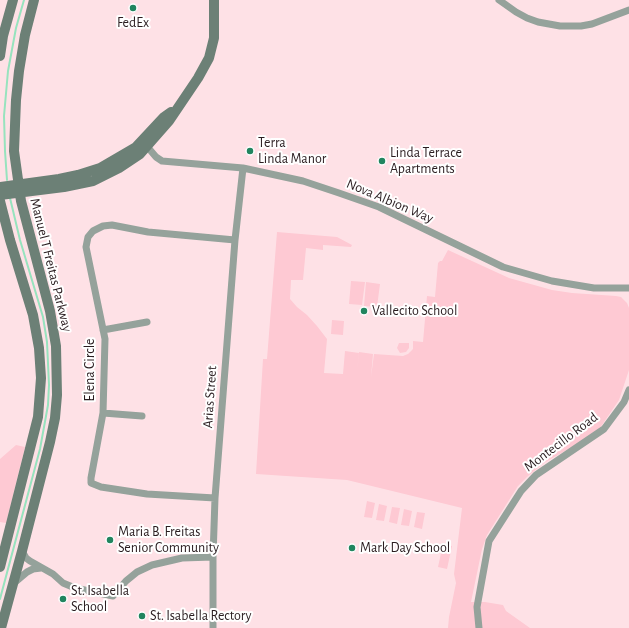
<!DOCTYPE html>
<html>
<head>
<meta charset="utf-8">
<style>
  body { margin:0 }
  canvas { display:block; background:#fee1e6 }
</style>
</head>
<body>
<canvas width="629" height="628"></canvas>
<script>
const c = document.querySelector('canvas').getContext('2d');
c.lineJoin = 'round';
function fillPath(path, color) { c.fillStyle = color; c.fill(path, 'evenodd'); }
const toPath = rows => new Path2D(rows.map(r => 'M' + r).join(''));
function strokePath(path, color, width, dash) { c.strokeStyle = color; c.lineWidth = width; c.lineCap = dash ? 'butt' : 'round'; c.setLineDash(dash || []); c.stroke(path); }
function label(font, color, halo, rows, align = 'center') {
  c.font = font + ' "Alegreya Sans",sans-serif'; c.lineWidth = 4; c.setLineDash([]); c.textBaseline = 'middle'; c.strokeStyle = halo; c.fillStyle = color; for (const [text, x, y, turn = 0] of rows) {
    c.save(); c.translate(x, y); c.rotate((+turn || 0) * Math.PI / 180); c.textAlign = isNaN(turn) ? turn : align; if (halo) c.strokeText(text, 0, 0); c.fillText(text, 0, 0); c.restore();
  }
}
fillPath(toPath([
  [277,232,337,237,352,245,351,247,323,245,323,250,306,248,303,280,291,280,290,299,297,307,307,315,317,326,327,339,324,373,343,374,345,351,359,353,357,373,359,352,373,354,371,377,374,354,403,356,408,354,413,349,413,341,423,342,427,296,435,297,438,263,440,261,442,261,448,250,509,278,552,290,572,293,616,296,621,297,627,303,629,308,629,370,619,400,600,428,584,440,544,463,527,477,518,486,487,535,482,549,471,602,485,602,503,605,506,611,530,628,448,628,449,617,456,583,454,574,462,508,347,480,256,474,263,359,267,359],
  [351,281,365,282,362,305,349,304],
  [366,282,380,284,377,307,364,306],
  [332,320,344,321,343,335,331,334],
  [399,343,409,343,409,348,406,352,400,353,397,348],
  [16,445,25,447,6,523,0,522,0,459],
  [367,501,375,503,372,518,364,517],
  [379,504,387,506,384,521,376,520],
  [392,507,400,508,397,524,389,522],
  [404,509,412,511,409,526,401,525],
  [417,512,425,513,422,529,414,527],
  [443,544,452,546,447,569,438,567]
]), '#fec9d3');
strokePath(toPath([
  [7,180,5,151,4,116,8,71,16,28,24,0],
  [0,599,40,449,48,405,49,385,47,342,43,317,20,240,10,198]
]), '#97e3be', 2);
strokePath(toPath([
  [499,0,516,12,527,18,538,22,560,26,581,26,592,24,629,10],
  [145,144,156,157,162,161,243,168,303,181,339,193,379,207,503,267,552,281,594,288,629,288],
  [103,330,147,322],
  [103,413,142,416],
  [215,498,147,494,101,487,91,483,91,478,103,413,105,339,86,247,88,237,93,231,103,226,112,225,148,232,235,240],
  [22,551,26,558,30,561,53,574,63,583,75,588,113,596,126,581,137,572,152,565,182,558,213,557],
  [14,583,27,572,33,569,41,568],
  [213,628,213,557,215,498,235,240,243,168],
  [479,628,477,607,489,541,521,491,536,475,604,429,624,402,629,390]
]), '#95a29b', 7);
strokePath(toPath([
  [0,56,3,36,13,0],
  [0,187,59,179,78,175,100,168,136,147,164,117,171,112],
  [0,195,64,187,93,181,119,168,140,154,169,121,198,78,209,58,214,38,214,0],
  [0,201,10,240,33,315,39,348,41,378,38,417,0,567],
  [1,628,22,551,50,442,55,418,57,395,56,346,50,311,21,201,14,151,16,100,19,71,25,35,34,0]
]), '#6c8076', 10);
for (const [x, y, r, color] of [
  [133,8,4,"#21855f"],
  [250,151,4,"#21855f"],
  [382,161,4,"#21855f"],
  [364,311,4,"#21855f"],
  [110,540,4,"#21855f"],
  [352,548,4,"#21855f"],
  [63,599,4,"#21855f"],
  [142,616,4,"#21855f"]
]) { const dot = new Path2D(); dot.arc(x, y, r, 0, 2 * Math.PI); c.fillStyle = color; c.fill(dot); strokePath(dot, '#fff', 1.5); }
label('14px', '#2a1d20', '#fff', [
  ["FedEx",133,23,"center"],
  ["Terra",258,143],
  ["Linda Manor",258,159],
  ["Linda Terrace",390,153],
  ["Apartments",390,169],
  ["Vallecito School",372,311],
  ["Maria B. Freitas",118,532],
  ["Senior Community",118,548],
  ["Mark Day School",360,548],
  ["St. Isabella",71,591],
  ["School",71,607],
  ["St. Isabella Rectory",150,616]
], 'left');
label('14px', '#2a1d20', '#fff', [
  ["Nova Albion Way",390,201,23],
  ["Manuel T Freitas Parkway",51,265,76],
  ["Elena Circle",90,370,-90],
  ["Arias Street",210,397,-86],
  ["Montecillo Road",561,442,-37]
]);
</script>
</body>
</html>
